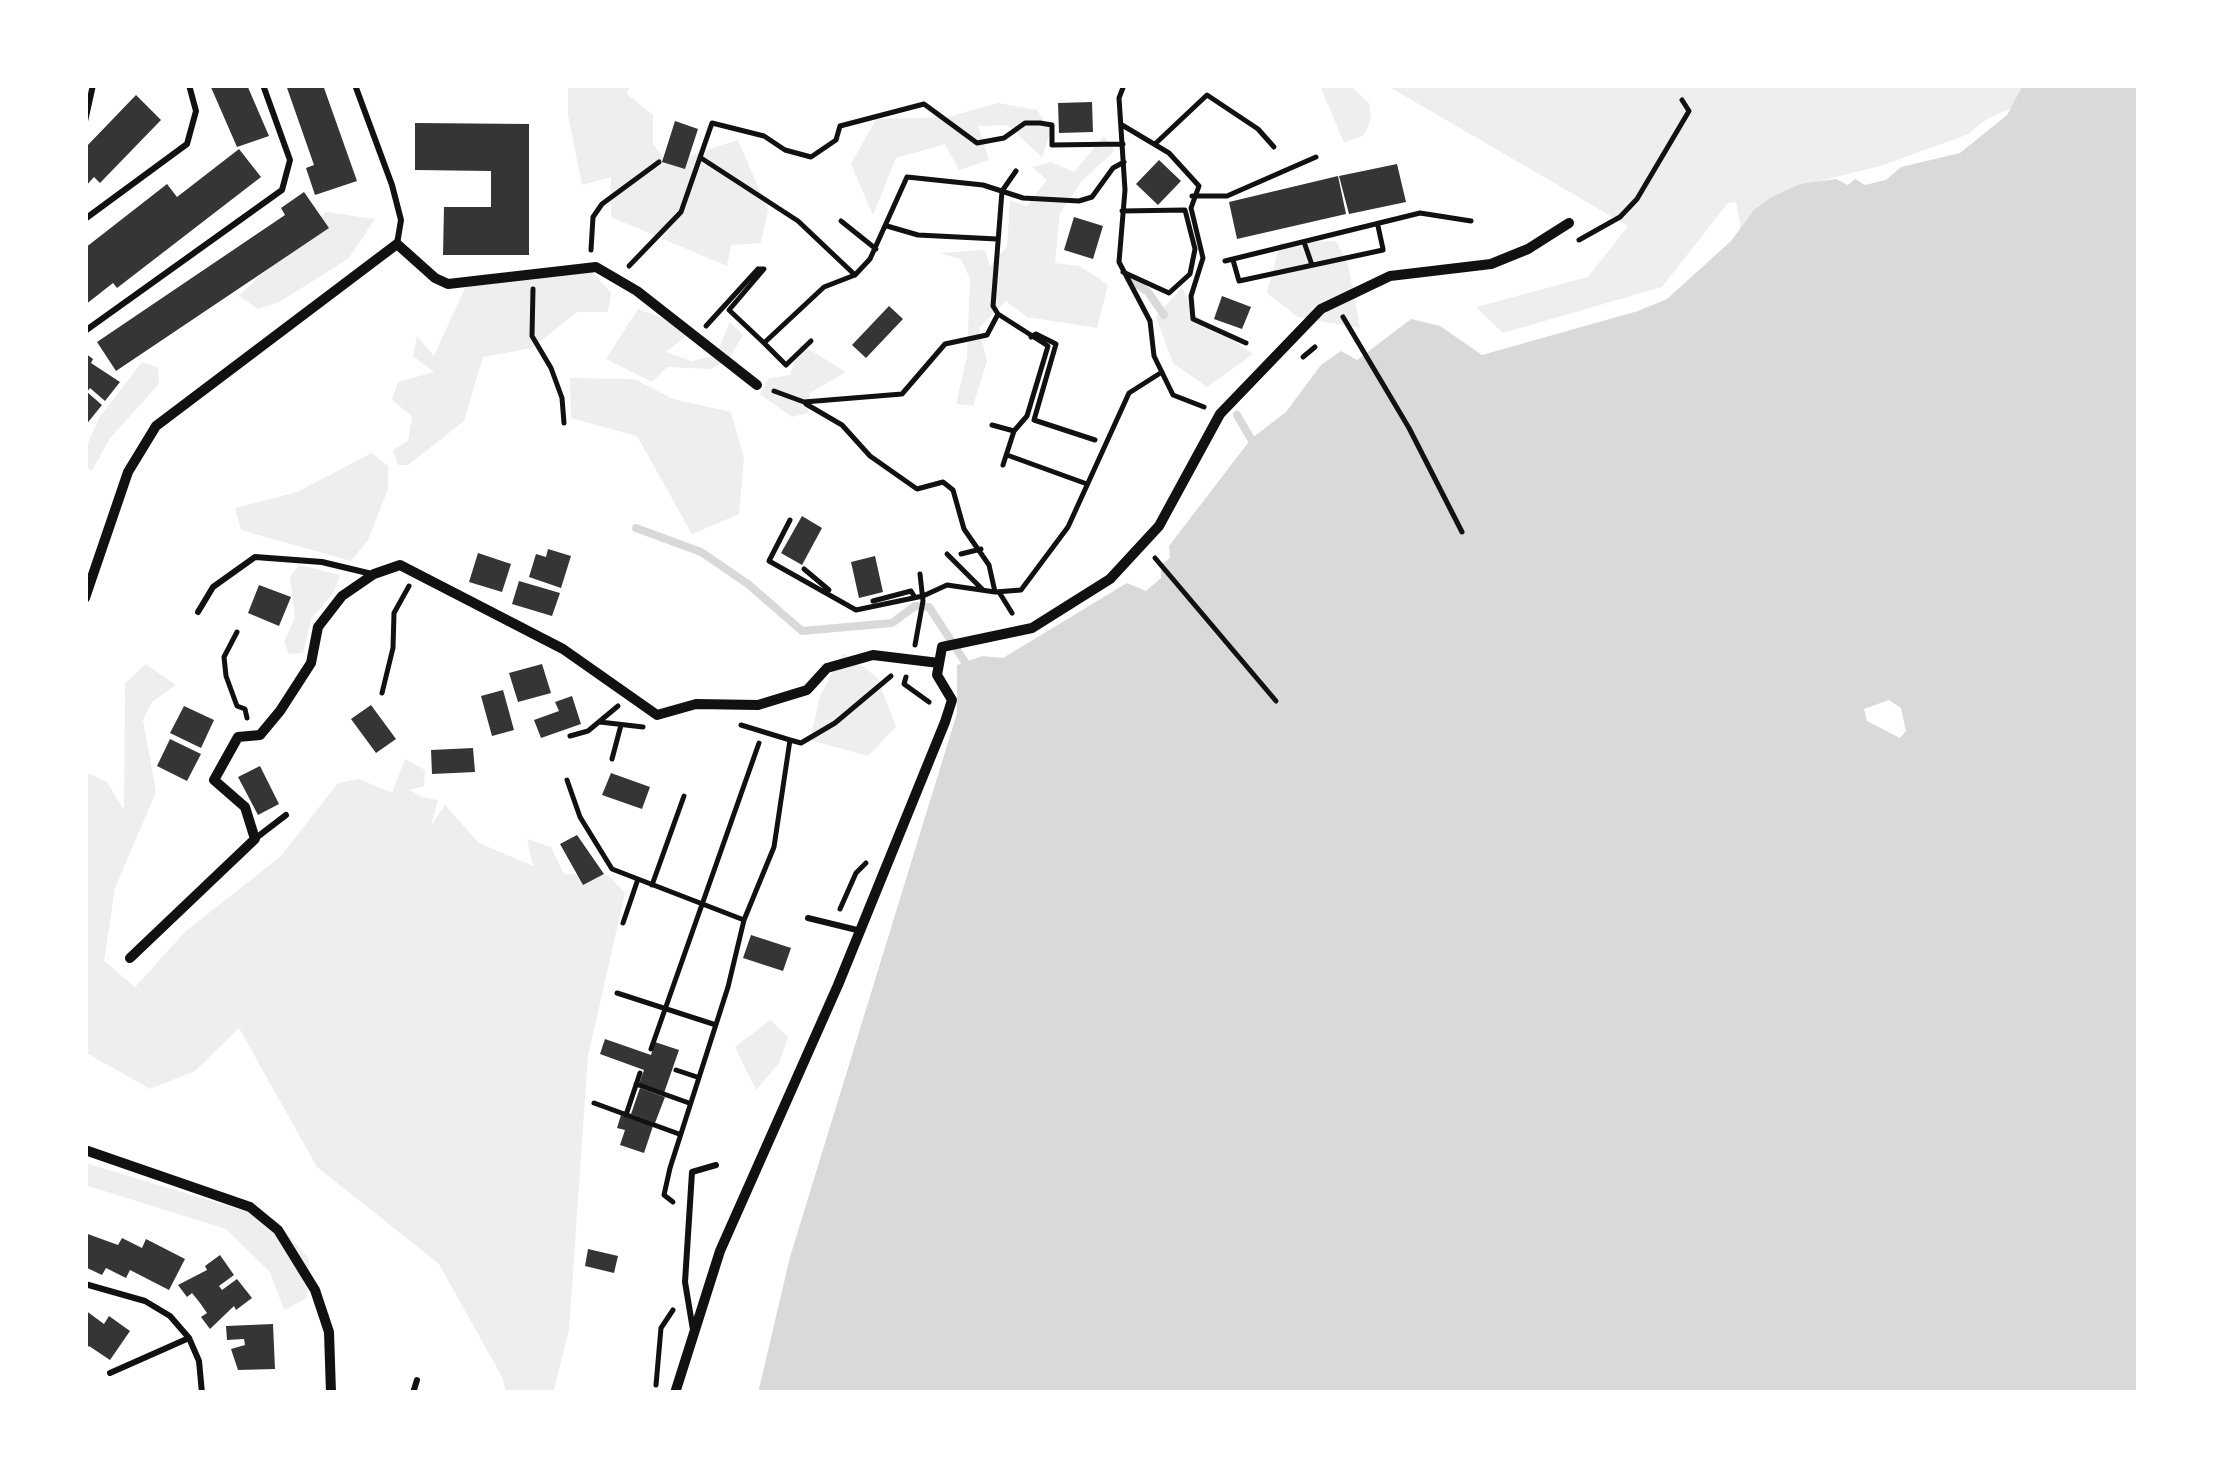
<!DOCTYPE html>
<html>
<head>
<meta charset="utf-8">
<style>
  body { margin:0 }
  #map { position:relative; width:2224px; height:1478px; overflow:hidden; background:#fff; font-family:"IBM Plex Sans",sans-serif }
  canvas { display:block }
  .frame { position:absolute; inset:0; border:88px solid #fff; pointer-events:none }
</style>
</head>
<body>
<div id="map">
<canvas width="2224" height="1478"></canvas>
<div class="frame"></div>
</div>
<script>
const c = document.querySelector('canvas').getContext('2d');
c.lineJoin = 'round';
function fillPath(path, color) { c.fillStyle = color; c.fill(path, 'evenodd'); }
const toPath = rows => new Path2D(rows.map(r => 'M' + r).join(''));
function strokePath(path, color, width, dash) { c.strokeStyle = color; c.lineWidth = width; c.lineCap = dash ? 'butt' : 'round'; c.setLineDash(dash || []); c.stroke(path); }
fillPath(toPath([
  [568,85,630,85,627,94,653,115,653,144,667,163,738,140,768,210,761,243,731,245,727,266,611,217,611,177,582,185,568,115],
  [1324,85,1350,85,1369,103,1371,119,1364,135,1344,143,1321,88],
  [1386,85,2062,85,1985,120,1969,134,1883,165,1809,184,1754,210,1741,229,1736,202,1728,203,1662,287,1503,333,1476,307,1588,277,1628,226],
  [998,103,1037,110,1051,131,1042,157,1007,125,978,126,989,160,959,170,945,144,896,158,873,215,851,164,876,119,948,117],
  [1104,136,1114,151,1082,181,1060,213,1055,263,1080,266,1108,285,1097,328,1027,317,1006,301,979,328,987,361,973,406,956,404,967,356,970,279,961,259,939,253,985,250,990,266,1007,247,1010,200,1027,206,1047,180,1032,167,1051,162,1074,172],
  [326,212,375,219,349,258,281,301,258,309,239,296],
  [1336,241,1348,264,1360,328,1298,317,1267,293,1280,243],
  [588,267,611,293,608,312,577,312,532,348,483,357,464,421,408,465,398,465,393,450,408,441,412,416,392,400,398,382,434,372,413,356,417,336,434,356,470,277,488,273,514,278],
  [1182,287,1194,314,1253,354,1207,387,1173,363,1156,317],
  [638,309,679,324,689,334,666,352,691,361,716,355,730,322,743,335,729,359,711,369,667,367,652,382,606,359],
  [800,344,846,372,810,393,808,413,792,417,760,394,769,378,790,375],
  [142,362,158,368,159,384,110,438,92,471,85,466,85,450,99,418],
  [570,378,634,379,673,399,731,412,744,458,739,514,692,534,637,436,571,418],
  [372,453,388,466,388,489,368,540,351,561,241,530,235,508,297,492],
  [299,565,340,575,333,594,312,617,303,653,289,654,284,642,295,617,290,577],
  [843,653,877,677,896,727,868,756,810,740,820,696],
  [146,664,176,685,152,702,143,720,156,792,115,888,104,961,135,987,186,931,281,856,338,783,359,779,392,793,405,759,425,770,424,786,410,790,421,797,438,800,431,826,445,805,479,843,533,866,527,839,551,847,564,874,608,875,625,893,588,1056,569,1330,553,1393,506,1393,502,1377,439,1264,317,1167,239,1028,195,1071,150,1089,85,1052,85,772,107,782,124,810,125,683],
  [770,1020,788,1037,779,1063,756,1090,735,1047],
  [85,1163,275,1220,309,1259,307,1298,284,1310,270,1272,226,1229,85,1185]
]), '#eee');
fillPath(toPath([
  [2023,85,2139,85,2139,1393,758,1393,790,1257,957,713,957,665,982,656,1003,658,1127,583,1146,591,1161,578,1161,565,1170,558,1169,546,1251,439,1286,412,1321,365,1341,351,1357,360,1411,319,1440,326,1482,355,1638,311,1667,299,1731,241,1754,210,1770,198,1800,184,1836,179,1848,185,1855,179,1865,185,1886,180,1901,167,1960,153,2007,115],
  [1889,700,1901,708,1906,731,1900,738,1867,721,1864,709]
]), '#d9d9d9');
strokePath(toPath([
  [1129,279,1148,292,1164,315],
  [1237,415,1251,439],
  [636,528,701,552,748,584,802,631,892,623,915,606,929,607,965,662]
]), '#d9d9d9', 8);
fillPath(toPath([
  [210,85,247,85,269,136,237,147],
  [286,85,323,85,357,181,315,195,306,168,314,165],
  [136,95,161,120,100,183,94,177,85,187,85,148],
  [1092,102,1093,132,1059,133,1058,103],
  [675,121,698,129,685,169,662,162],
  [415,123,529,124,529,255,443,255,444,207,491,207,491,171,415,170],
  [239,149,261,177,117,288,113,283,85,305,85,248,167,184,177,197],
  [1159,160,1181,181,1158,205,1136,184],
  [1397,164,1406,202,1349,214,1339,176],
  [1338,176,1346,214,1237,239,1229,202],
  [304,192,329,228,116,371,97,342,285,215,281,208],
  [1074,217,1103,226,1093,259,1064,250],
  [1222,296,1251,307,1242,329,1214,319],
  [889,306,903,319,866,358,852,345],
  [85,353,93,359,91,363,120,382,105,401,90,388,87,392,102,405,85,426],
  [802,516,822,528,802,565,781,553],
  [548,549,571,556,561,588,529,577,536,554,546,557],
  [478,553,511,564,502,592,469,582],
  [875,556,883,592,859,598,851,562],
  [519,581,560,593,552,616,512,604],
  [259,585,291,597,279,626,248,613],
  [542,664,551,693,518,702,509,673],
  [503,690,514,730,492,736,481,696],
  [572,696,581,724,541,738,534,720,559,711,555,702],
  [371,705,396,739,376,753,351,719],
  [184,706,214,720,201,748,170,733],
  [170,739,201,754,187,781,157,766],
  [473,748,475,772,432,774,431,750],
  [260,766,279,804,258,815,238,777],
  [611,773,650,787,642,809,602,795],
  [577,835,604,874,583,885,560,844],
  [751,935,791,948,783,971,743,958],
  [605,1039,651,1055,655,1042,679,1050,664,1093,639,1084,644,1070,600,1054],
  [640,1088,665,1097,655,1123,631,1114],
  [621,1115,653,1126,644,1153,620,1145,625,1130,617,1128],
  [85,1233,118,1245,122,1238,142,1248,146,1239,185,1259,169,1290,130,1270,126,1278,106,1268,102,1275,85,1267],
  [588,1249,618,1256,614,1273,585,1266],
  [220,1255,234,1275,219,1286,222,1290,237,1279,252,1298,236,1310,234,1306,210,1329,201,1317,207,1313,200,1303,192,1293,187,1297,178,1285,207,1270,205,1266],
  [85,1310,104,1324,109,1316,130,1331,110,1360,89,1346,85,1350],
  [273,1324,275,1369,238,1370,231,1349,245,1345,244,1339,227,1340,226,1326]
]), '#353535');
strokePath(toPath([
  [1124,85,1119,98,1125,190,1119,262,1150,321,1154,356,1173,395,1204,407],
  [1122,125,1169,153,1199,186,1191,208,1203,258,1191,296,1193,319,1246,343],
  [1155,144,1207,95,1258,129,1274,147],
  [701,158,798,221,855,275],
  [1192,196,1227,196,1316,157],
  [1122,211,1185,210,1195,249,1190,274,1169,293,1123,272],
  [841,221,876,249],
  [887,226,918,235,997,239],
  [1378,226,1383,249],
  [1579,240,1620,217,1637,199,1689,111,1682,100],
  [1304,242,1312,265],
  [591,250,593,217,602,204,659,162],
  [1233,260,1239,281,1383,250],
  [1225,261,1420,213,1471,221],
  [629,266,681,212,712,123,764,136,785,150,811,157,836,140,840,126,924,104,977,143,1004,138,1025,123,1040,123,1052,125,1052,145,1123,144],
  [758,269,764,269,729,310,764,343,824,287,855,275,870,259,907,177,983,185,1023,198,1079,201,1092,197,1113,168,1124,162],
  [533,289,532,336,551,368,562,398,564,423],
  [998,314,1048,346,1027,416],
  [1343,317,1409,428,1462,532],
  [706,326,758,269],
  [1031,337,1036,334,1056,344,1034,420,1095,440],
  [764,343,786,365,811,341],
  [1303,357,1315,347],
  [774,391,804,402,902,394,945,344,987,335,998,314,993,306,1002,191,1016,171],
  [806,404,842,425,870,456,917,489,943,482,953,490,964,529,989,565,995,592],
  [992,425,1014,431,1027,416],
  [1007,455,1087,484],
  [1003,465,1014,431],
  [790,520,769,561,856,610,923,596,947,585,995,592,1021,590,1068,527,1129,393,1162,372],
  [947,554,983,590],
  [961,554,981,549],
  [1155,558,1276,701],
  [804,569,829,590],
  [999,592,1012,613],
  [873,601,911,591,914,596],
  [237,632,224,657,226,676,237,706,245,709,247,718],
  [915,645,923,601,920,574],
  [906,677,904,684,929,702],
  [382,693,393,648,394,613,409,586],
  [600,722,643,727],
  [741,725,790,740],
  [570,736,588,731,618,706],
  [612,759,621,725],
  [567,780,580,817,612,869,744,920],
  [652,885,684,796],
  [840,909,856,873,866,863],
  [623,923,638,879],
  [617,993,713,1024],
  [651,1049,759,743],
  [676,1070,697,1077],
  [636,1084,689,1103],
  [594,1103,679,1134],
  [626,1115,640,1073],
  [673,1202,664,1195,670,1168,728,987,744,920,774,847,790,740,801,743,835,723,891,676],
  [656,1385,661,1328,673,1310]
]), '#111', 5);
strokePath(toPath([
  [355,85,392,185,401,220,397,244],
  [85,121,93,85],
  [85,219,187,144,196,111,189,85],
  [85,331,282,190,290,160,263,85],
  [198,612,213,587,255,557,322,562,372,574],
  [256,838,286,815],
  [808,918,857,930],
  [85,1284,145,1301,170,1316,189,1338,199,1361,202,1393],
  [693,1330,685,1282,692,1172,716,1165],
  [110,1373,189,1338],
  [413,1393,417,1380]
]), '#111', 6);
strokePath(toPath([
  [85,598,128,472,156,426,397,244,435,278,448,284,596,267,637,291,757,385],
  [130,958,255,839,245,807,214,780,238,737,260,735,280,711,311,663,318,627,342,596,374,574,400,565,563,649,657,715,696,704,758,705,807,690,827,668,873,655,939,663],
  [85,1150,250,1207,278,1230,315,1290,329,1332,331,1393],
  [675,1393,720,1251,838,985,945,722,952,700,937,675,942,647,1032,628,1110,579,1159,526,1220,414,1321,309,1390,276,1491,264,1528,249,1569,223]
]), '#111', 10);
</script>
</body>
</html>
